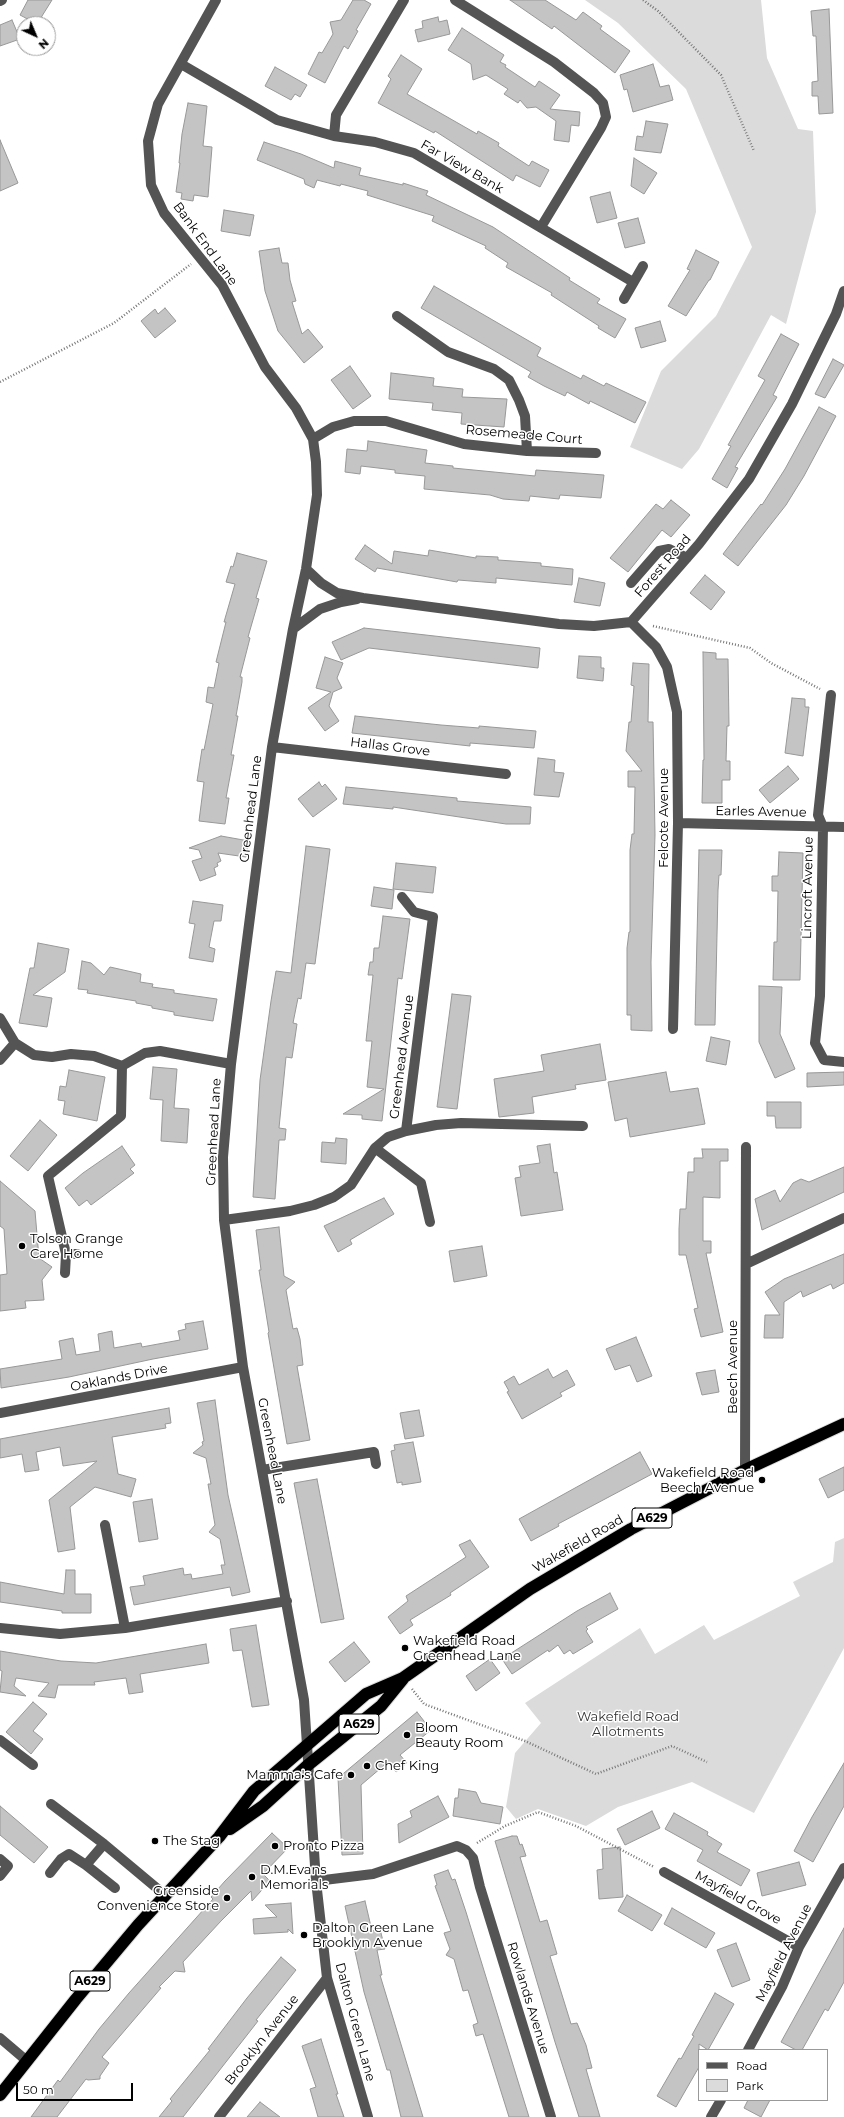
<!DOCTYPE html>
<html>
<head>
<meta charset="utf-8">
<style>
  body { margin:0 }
  #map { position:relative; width:844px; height:2117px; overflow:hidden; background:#fff; font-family:Montserrat,sans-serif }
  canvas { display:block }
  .legend { position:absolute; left:698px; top:2049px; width:130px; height:52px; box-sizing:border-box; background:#fff; border:1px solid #999; margin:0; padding:5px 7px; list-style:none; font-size:12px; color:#000 }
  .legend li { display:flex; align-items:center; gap:8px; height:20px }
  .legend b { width:20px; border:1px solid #999 }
  .north { position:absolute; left:16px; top:16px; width:40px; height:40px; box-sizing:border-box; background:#fff; border:1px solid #999; border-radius:50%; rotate:136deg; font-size:11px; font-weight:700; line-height:16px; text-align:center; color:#000 }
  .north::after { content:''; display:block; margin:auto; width:14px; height:18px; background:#000; clip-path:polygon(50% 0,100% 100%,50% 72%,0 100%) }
  .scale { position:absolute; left:16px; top:2083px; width:117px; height:18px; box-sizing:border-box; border:2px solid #000; border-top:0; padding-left:5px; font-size:12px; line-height:14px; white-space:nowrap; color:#000; -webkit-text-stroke:3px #fff; paint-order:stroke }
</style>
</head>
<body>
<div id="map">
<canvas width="844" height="2117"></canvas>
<ul class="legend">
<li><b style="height:5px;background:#545454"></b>Road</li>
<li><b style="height:11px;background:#dbdbdb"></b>Park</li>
</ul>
<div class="north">N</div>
<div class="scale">50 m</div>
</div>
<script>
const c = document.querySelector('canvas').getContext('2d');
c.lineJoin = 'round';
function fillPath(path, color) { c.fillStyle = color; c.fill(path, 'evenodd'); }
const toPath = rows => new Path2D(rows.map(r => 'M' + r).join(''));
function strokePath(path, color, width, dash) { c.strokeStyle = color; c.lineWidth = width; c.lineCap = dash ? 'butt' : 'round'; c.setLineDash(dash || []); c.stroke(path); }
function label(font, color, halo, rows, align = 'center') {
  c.font = font + ' Montserrat,sans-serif'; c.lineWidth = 3; c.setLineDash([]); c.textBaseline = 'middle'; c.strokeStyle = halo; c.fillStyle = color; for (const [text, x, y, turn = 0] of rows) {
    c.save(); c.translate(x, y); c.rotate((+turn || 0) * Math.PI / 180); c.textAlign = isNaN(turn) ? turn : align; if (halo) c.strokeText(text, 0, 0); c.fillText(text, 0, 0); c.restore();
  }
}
fillPath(toPath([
  [585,0,761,0,767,58,798,129,813,131,816,212,786,324,771,315,699,449,682,469,630,447,661,371,716,316,752,247,686,89,618,23],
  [844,1538,844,1648,754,1813,692,1782,618,1807,586,1826,538,1809,516,1819,506,1807,515,1753,541,1723,525,1703,640,1628,655,1654,704,1625,714,1640,800,1596,793,1582,833,1562,835,1542]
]), '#dbdbdb');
const building = toPath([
  [28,0,52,0,37,24,20,15,28,0],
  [353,0,364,0,371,4,356,30,358,31,348,49,344,46,325,83,308,74,319,52,322,53,333,34,330,22,341,20,353,0],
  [510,0,545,0,576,20,583,12,602,26,600,29,630,51,615,73,554,26,552,29,510,0],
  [829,9,833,113,819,114,818,96,812,96,812,82,818,81,816,36,813,36,811,11,829,9],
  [438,17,439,22,447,20,450,34,418,42,415,30,423,28,422,21,438,17],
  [12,20,20,39,0,46,0,25,12,20],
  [462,28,504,55,500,62,506,65,505,67,535,87,539,81,560,95,550,109,580,112,579,126,571,125,569,142,554,140,556,121,536,107,527,108,520,100,518,103,504,94,508,89,486,75,473,80,471,64,448,50,462,28],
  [401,55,422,69,407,94,477,134,478,131,499,143,498,146,529,166,532,161,549,170,540,187,516,175,513,181,435,131,434,133,378,103,391,79,388,76,401,55],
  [653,64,660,87,669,85,673,100,633,112,627,89,624,90,620,75,653,64],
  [275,67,307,85,300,97,295,94,291,100,265,86,275,67],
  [188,103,207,106,203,146,212,147,208,197,194,195,193,201,181,199,182,193,176,192,180,163,179,163,182,134,188,103],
  [646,121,668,124,661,153,635,150,637,136,643,137,646,121],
  [0,140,18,183,0,191,0,140],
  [264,142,301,154,334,168,335,161,361,168,359,175,403,185,403,183,428,191,426,195,493,227,570,278,569,280,600,299,597,303,626,319,615,338,598,328,599,326,551,295,552,293,506,267,508,263,485,248,486,246,432,221,434,216,367,195,368,191,341,184,340,186,317,180,314,188,305,184,304,179,257,160,264,142],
  [634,158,657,173,644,194,631,186,634,158],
  [610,192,617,218,597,223,590,197,610,192],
  [224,210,254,215,250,236,221,231,224,210],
  [638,218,645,243,625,248,618,223,638,218],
  [279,248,282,263,288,263,290,280,296,301,292,302,302,334,308,329,323,347,304,363,278,331,265,291,259,251,279,248],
  [696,250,719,262,710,280,709,280,686,316,668,306,690,270,687,269,696,250],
  [434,286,541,348,537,356,581,379,583,375,604,386,606,383,646,402,635,423,590,401,589,404,567,392,565,396,544,386,528,377,531,372,421,308,434,286],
  [165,308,176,321,155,338,141,321,155,309,158,314,165,308],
  [660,321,666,341,641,348,635,328,660,321],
  [781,334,799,344,773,395,777,397,735,467,738,468,727,488,712,479,731,446,728,445,765,380,758,376,781,334],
  [833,359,844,365,825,398,815,394,833,359],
  [350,366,371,396,353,409,331,380,350,366],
  [391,373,434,378,433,386,463,389,462,397,507,399,504,427,461,424,462,413,432,410,433,403,389,399,391,373],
  [819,407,836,416,804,476,786,505,738,566,723,554,761,504,762,505,785,469,819,407],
  [368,441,427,450,425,463,453,466,453,468,535,476,536,470,604,475,601,498,560,495,559,499,530,496,529,501,503,499,490,495,424,489,425,476,395,473,395,470,361,466,360,474,345,472,347,449,367,451,368,441],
  [671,500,690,515,671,537,662,530,628,572,610,558,656,504,663,509,671,500],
  [365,545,392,564,394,551,428,556,429,550,476,558,476,556,498,557,498,560,541,563,541,566,573,569,572,585,496,578,496,583,458,580,457,582,377,568,375,572,355,559,365,545],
  [237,553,267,561,256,598,259,599,248,637,250,638,240,677,242,677,242,682,236,716,238,716,231,755,234,755,226,798,229,798,225,824,199,821,204,782,197,781,202,749,204,750,213,704,206,702,208,687,214,688,219,663,216,662,226,622,224,622,235,584,226,582,231,566,233,567,237,553],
  [705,575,725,592,711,610,690,593,705,575],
  [579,578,605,583,600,606,574,602,579,578],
  [364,628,540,648,538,668,369,648,341,660,332,642,364,628],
  [703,652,716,653,716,659,728,659,729,726,727,726,726,761,730,761,730,780,722,780,722,803,702,803,703,760,704,760,703,652],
  [579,656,601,657,601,668,604,668,603,681,577,678,579,656],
  [325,657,343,663,337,678,342,688,333,692,329,706,339,721,325,731,308,708,331,692,316,688,325,657],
  [633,663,649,664,648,722,653,722,655,835,651,962,652,1031,631,1030,631,1015,627,1015,627,948,629,932,630,932,630,850,632,834,634,834,635,787,628,787,628,771,642,771,626,751,629,722,631,722,634,686,631,685,633,663],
  [792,698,805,699,805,707,809,707,803,756,785,753,792,698],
  [355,716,441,725,479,728,479,726,536,731,534,748,470,743,470,746,352,733,355,716],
  [538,758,555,760,554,772,564,773,559,797,534,795,538,758],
  [788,766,799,779,770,803,759,790,788,766],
  [319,782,322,787,325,784,337,799,313,817,298,799,319,782],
  [346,787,457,798,457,801,531,807,530,824,506,824,393,807,393,809,343,804,346,787],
  [221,836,249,841,246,857,218,853,221,861,217,863,218,866,214,868,216,875,200,881,192,861,202,858,199,850,189,848,221,836],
  [306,846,330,849,315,964,306,963,301,999,298,998,293,1023,297,1024,292,1058,286,1057,279,1128,286,1129,285,1140,279,1140,275,1199,253,1197,260,1080,271,1001,276,971,291,973,306,846],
  [699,850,722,850,721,875,719,875,718,890,715,1025,695,1025,699,850],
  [779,852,803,853,800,980,773,980,774,942,777,942,778,891,772,891,772,876,778,876,779,852],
  [396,863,436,867,433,893,393,889,396,863],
  [374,887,394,890,392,909,371,906,374,887],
  [193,901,223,905,221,921,214,921,209,947,215,949,213,962,189,958,195,924,189,923,193,901],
  [383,916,410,919,402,979,398,978,382,1121,362,1119,362,1115,343,1114,384,1089,367,1087,372,1041,366,1041,373,975,368,975,370,962,373,962,374,948,379,948,383,916],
  [38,943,69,949,65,972,33,995,52,998,47,1027,19,1023,30,968,34,968,38,943],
  [82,961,91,963,104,975,110,967,141,974,140,982,153,984,152,987,174,990,174,993,217,999,213,1021,174,1015,174,1012,152,1008,152,1006,136,1003,136,1001,87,993,88,990,78,989,82,961],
  [759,986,782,987,780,1034,795,1069,775,1078,759,1042,759,986],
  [452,994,471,996,457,1109,437,1107,452,994],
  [711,1037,730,1041,726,1065,706,1061,711,1037],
  [600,1044,606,1080,575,1085,576,1089,532,1097,534,1113,499,1117,494,1079,544,1071,541,1055,600,1044],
  [153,1067,177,1069,174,1108,189,1109,187,1143,161,1141,163,1100,150,1099,153,1067],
  [69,1070,105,1077,97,1121,63,1114,65,1101,58,1100,60,1086,66,1087,69,1070],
  [666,1072,670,1092,698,1088,705,1124,630,1137,627,1118,615,1121,608,1082,666,1072],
  [844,1072,844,1085,807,1087,807,1073,844,1072],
  [767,1102,801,1102,801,1128,776,1128,775,1116,767,1116,767,1102],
  [40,1120,57,1135,28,1171,10,1156,40,1120],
  [336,1138,347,1139,346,1164,321,1162,322,1142,335,1143,336,1138],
  [550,1144,554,1173,557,1172,563,1210,521,1216,515,1178,521,1177,519,1166,540,1163,537,1146,550,1144],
  [122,1146,135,1165,130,1169,134,1173,91,1205,87,1200,79,1206,65,1188,83,1173,122,1146],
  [702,1149,728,1149,728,1161,720,1161,720,1198,703,1197,703,1241,711,1241,711,1253,706,1253,723,1332,701,1337,694,1309,698,1308,686,1255,679,1255,679,1229,680,1209,686,1209,688,1172,694,1172,694,1158,703,1158,702,1149],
  [844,1167,844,1192,762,1230,755,1199,775,1190,780,1202,793,1183,801,1179,809,1182,844,1167],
  [0,1181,35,1211,39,1258,52,1267,42,1280,44,1300,25,1301,26,1308,0,1311,0,1275,7,1274,4,1229,0,1226,0,1181],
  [384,1198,394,1214,350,1240,352,1244,338,1252,324,1226,384,1198],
  [279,1227,284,1276,295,1282,286,1290,293,1329,297,1328,300,1339,303,1365,297,1366,310,1440,287,1444,268,1333,269,1332,259,1270,261,1270,256,1230,279,1227],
  [482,1246,487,1276,454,1282,449,1251,482,1246],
  [844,1254,844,1283,833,1289,831,1284,803,1297,801,1291,784,1302,783,1338,764,1338,765,1315,780,1315,765,1292,784,1279,844,1254],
  [203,1321,208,1349,153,1359,69,1377,1,1388,0,1369,62,1359,59,1341,73,1338,76,1355,100,1351,98,1334,112,1331,114,1348,141,1343,142,1347,180,1340,178,1331,186,1329,185,1324,203,1321],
  [636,1337,652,1376,637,1382,630,1365,615,1370,606,1349,636,1337],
  [548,1369,553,1378,567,1370,575,1385,560,1393,562,1396,522,1419,507,1392,509,1391,504,1382,514,1376,519,1385,548,1369],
  [715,1370,719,1392,702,1395,696,1373,715,1370],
  [215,1400,228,1495,250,1592,232,1596,230,1587,134,1605,130,1587,145,1585,143,1576,183,1568,184,1575,191,1574,192,1579,223,1574,221,1565,225,1565,220,1539,209,1532,215,1525,208,1484,211,1484,206,1458,193,1453,203,1445,202,1442,204,1441,197,1403,215,1400],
  [169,1408,171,1423,165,1424,166,1428,112,1437,118,1474,136,1479,131,1497,95,1487,70,1507,75,1549,58,1552,49,1500,97,1461,63,1466,60,1447,36,1452,39,1470,25,1472,22,1454,0,1458,0,1439,169,1408],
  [419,1410,424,1436,405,1439,400,1413,419,1410],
  [413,1442,421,1482,402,1485,402,1482,397,1483,391,1451,395,1450,394,1445,413,1442],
  [640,1452,652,1474,558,1524,559,1526,531,1541,519,1519,640,1452],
  [844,1467,844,1490,828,1498,819,1479,844,1467],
  [317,1479,344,1619,321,1623,294,1483,317,1479],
  [152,1499,158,1539,139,1542,133,1502,152,1499],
  [470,1540,489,1567,450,1593,451,1595,410,1620,413,1625,400,1634,388,1617,408,1601,406,1596,466,1557,459,1545,470,1540],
  [66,1570,75,1570,75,1594,91,1594,91,1613,62,1613,62,1611,0,1602,0,1582,64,1594,66,1570],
  [610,1593,618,1609,586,1627,588,1629,586,1631,593,1642,573,1654,570,1650,564,1654,558,1645,549,1652,548,1650,512,1674,502,1659,577,1611,610,1593],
  [256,1625,269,1705,252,1707,242,1650,233,1651,230,1629,256,1625],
  [354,1642,370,1662,345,1682,329,1662,354,1642],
  [206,1644,209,1663,140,1674,143,1692,129,1694,126,1678,94,1682,95,1685,58,1685,55,1698,38,1696,49,1683,16,1678,14,1686,26,1696,0,1692,2,1671,0,1670,0,1651,61,1661,96,1663,206,1644],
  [490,1659,500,1673,476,1691,466,1676,490,1659],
  [33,1702,47,1714,33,1731,43,1739,31,1754,6,1732,33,1702],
  [417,1712,431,1730,400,1755,407,1763,396,1772,388,1762,361,1785,363,1854,342,1855,338,1778,417,1712],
  [844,1763,844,1806,813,1862,794,1851,812,1817,844,1763],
  [459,1789,476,1792,481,1803,503,1807,500,1824,453,1816,455,1798,458,1798,459,1789],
  [438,1796,449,1817,399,1843,398,1824,412,1817,410,1811,438,1796],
  [0,1806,48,1847,34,1863,0,1835,0,1806],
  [652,1811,660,1828,625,1845,617,1829,652,1811],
  [674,1813,708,1832,707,1835,722,1844,717,1852,750,1870,741,1886,697,1861,703,1850,665,1829,674,1813],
  [272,1833,288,1848,263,1874,270,1881,252,1901,251,1891,221,1921,183,1962,185,1972,175,1971,159,1987,161,1988,102,2057,109,2063,100,2076,100,2079,88,2080,86,2079,57,2117,31,2117,58,2080,60,2082,99,2029,129,1993,213,1899,211,1897,225,1881,272,1833],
  [512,1836,517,1836,520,1845,522,1844,526,1856,520,1857,540,1922,547,1920,557,1954,550,1956,571,2024,577,2023,586,2045,592,2068,586,2069,600,2117,579,2117,555,2042,495,1841,512,1836],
  [620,1847,623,1897,599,1899,597,1870,603,1869,602,1849,620,1847],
  [799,1862,806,1885,762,1896,757,1873,799,1862],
  [448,1870,452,1880,455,1879,466,1912,529,2117,509,2117,483,2034,476,2036,473,2025,478,2023,468,1990,463,1991,454,1959,446,1955,450,1949,444,1933,451,1931,435,1886,437,1885,434,1875,448,1870],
  [627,1895,662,1915,652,1931,618,1911,627,1895],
  [365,1901,372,1931,380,1929,385,1949,377,1950,382,1975,380,1975,423,2117,401,2117,390,2070,387,2070,364,1992,345,1906,365,1901],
  [291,1903,293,1934,288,1929,288,1932,254,1934,253,1919,277,1917,265,1905,291,1903],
  [672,1908,715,1933,706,1948,664,1924,672,1908],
  [844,1928,844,1982,828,2011,825,2009,802,2050,796,2050,781,2042,844,1928],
  [736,1943,750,1980,732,1987,717,1950,736,1943],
  [281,1957,296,1970,256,2020,258,2021,183,2117,159,2117,172,2101,170,2099,210,2050,208,2049,247,1998,281,1957],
  [715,1993,734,2004,708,2050,699,2044,699,2067,676,2107,657,2096,679,2058,681,2059,687,2048,694,2036,692,2035,715,1993],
  [321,2039,338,2094,336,2094,344,2117,318,2117,310,2089,316,2087,302,2046,321,2039],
  [748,2100,770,2100,761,2117,744,2108,748,2100],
  [260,2102,280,2117,247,2117,260,2102]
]);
fillPath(building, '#c4c4c4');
strokePath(building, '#989898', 1);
const highway = toPath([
  [230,1829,263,1806,308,1765,381,1706,403,1679],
  [0,2095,76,1999,138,1925,219,1837,254,1791,366,1694,403,1678,530,1589,631,1529,745,1470,844,1424]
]);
strokePath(highway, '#dbdbdb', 14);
strokePath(toPath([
  [643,0,658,11,721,75,754,151],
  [0,382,114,323,191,264],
  [653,626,750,648,771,663,820,689],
  [412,1689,424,1704,525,1741,596,1774,672,1746,707,1762],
  [477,1843,505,1826,538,1812,576,1826,654,1867]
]), '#767676', 2.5, [1, 2]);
strokePath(toPath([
  [216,0,158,104,148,141,151,185,164,213,222,285,265,367,296,408,313,439,316,462,317,495,306,569,293,629,272,747,231,1064,223,1157,224,1220,243,1367,304,1700,316,1881,327,1978,368,2117],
  [455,0,554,62,594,93,603,103,606,117,601,128,541,227],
  [0,1,2,0],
  [181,64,277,120,334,136,375,142,414,153,633,282],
  [334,136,336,115,404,0],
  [624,299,643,266],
  [397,316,448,352,494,369,509,380,519,400,525,416,527,451],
  [313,439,333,427,354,421,386,421,464,444,527,451,596,453],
  [306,569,321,583,337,593,363,598,559,624,594,626,631,622,699,544,749,479,792,404,836,314,844,291],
  [631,583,659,551,669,549,687,558],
  [631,622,656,647,667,667,677,712,678,823,673,1029],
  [293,629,320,609,341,602,357,599],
  [831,695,818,815,823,827,820,996,815,1043,824,1060,844,1062],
  [272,747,506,774],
  [678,823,844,827],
  [0,1018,15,1043,34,1055,52,1057,71,1054,94,1056,122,1066,145,1053,160,1051,231,1064],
  [0,1060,15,1043],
  [406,1131,436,1125,461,1123,583,1126],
  [375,1148,421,1183,430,1222],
  [224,1220,290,1211,314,1205,334,1197,351,1185,375,1148,388,1137,406,1131,433,917,414,912,402,897],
  [77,1254,66,1254,48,1176,121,1116,122,1066],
  [746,1264,844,1218],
  [65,1273,66,1254],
  [0,1413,243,1367],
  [262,1470,374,1452,376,1464],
  [745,1470,746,1147],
  [105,1525,125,1628],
  [0,1628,60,1634,125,1628,287,1601],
  [0,1740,33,1765],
  [51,1804,104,1844,165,1895],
  [104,1844,86,1865,115,1888],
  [0,1859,8,1866,0,1876],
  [664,1872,799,1947],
  [50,1873,61,1859,69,1854,86,1865],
  [316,1881,373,1874,457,1846,466,1850,473,1858,480,1887,551,2117],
  [0,2038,27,2061],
  [748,2050,782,1987,799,1947,844,1868],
  [219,2117,327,1978],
  [711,2117,721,2100]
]), '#545454', 10);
strokePath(highway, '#000', 12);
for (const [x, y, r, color] of [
  [22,1246,4,"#000"],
  [762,1480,4,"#000"],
  [405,1648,4,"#000"],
  [407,1735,4,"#000"],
  [367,1766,4,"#000"],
  [351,1775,4,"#000"],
  [155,1841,4,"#000"],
  [275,1846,4,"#000"],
  [252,1877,4,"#000"],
  [227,1898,4,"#000"],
  [304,1935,4,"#000"]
]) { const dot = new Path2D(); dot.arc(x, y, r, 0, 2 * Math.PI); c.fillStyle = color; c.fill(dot); strokePath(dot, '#fff', 1.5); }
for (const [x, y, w] of [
  [652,1518,40],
  [359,1724,40],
  [90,1981,40]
]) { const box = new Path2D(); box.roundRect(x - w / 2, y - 10, w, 20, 3); c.fillStyle = '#fff'; c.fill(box); strokePath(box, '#000', 1); }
label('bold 12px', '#000', null, [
  ["A629",652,1518],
  ["A629",359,1724],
  ["A629",90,1981]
]);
label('13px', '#000', '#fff', [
  ["Far View Bank",462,167,30],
  ["Bank End Lane",205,244,54],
  ["Rosemeade Court",524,435,5],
  ["Forest Road",663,566,-49],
  ["Hallas Grove",390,747,7],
  ["Greenhead Lane",251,809,-83],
  ["Earles Avenue",761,812,1],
  ["Felcote Avenue",664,818,-90],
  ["Lincroft Avenue",808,888,-89],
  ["Greenhead Avenue",402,1057,-83],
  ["Greenhead Lane",214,1132,-87],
  ["Beech Avenue",733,1367,-90],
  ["Oaklands Drive",119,1378,-11],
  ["Greenhead Lane",272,1451,79],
  ["Wakefield Road",578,1544,-30],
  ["Mayfield Grove",738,1898,29],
  ["Mayfield Avenue",784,1953,-63],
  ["Rowlands Avenue",528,1998,73],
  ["Dalton Green Lane",355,2022,75],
  ["Brooklyn Avenue",262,2040,-52]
]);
label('13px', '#000', '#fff', [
  ["Tolson Grange",30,1239],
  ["Care Home",30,1254],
  ["Wakefield Road",754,1473,"right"],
  ["Beech Avenue",754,1488,"right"],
  ["Wakefield Road",413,1641],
  ["Greenhead Lane",413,1656],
  ["Bloom",415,1728],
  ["Beauty Room",415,1743],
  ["Chef King",375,1766],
  ["Mamma's Cafe",343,1775,"right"],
  ["The Stag",163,1841],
  ["Pronto Pizza",283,1846],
  ["D.M.Evans",260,1870],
  ["Memorials",260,1885],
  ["Greenside",219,1891,"right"],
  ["Convenience Store",219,1906,"right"],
  ["Dalton Green Lane",312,1928],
  ["Brooklyn Avenue",312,1943]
], 'left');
label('13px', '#323232', '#fff', [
  ["Wakefield Road",628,1717],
  ["Allotments",628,1732]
]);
</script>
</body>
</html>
